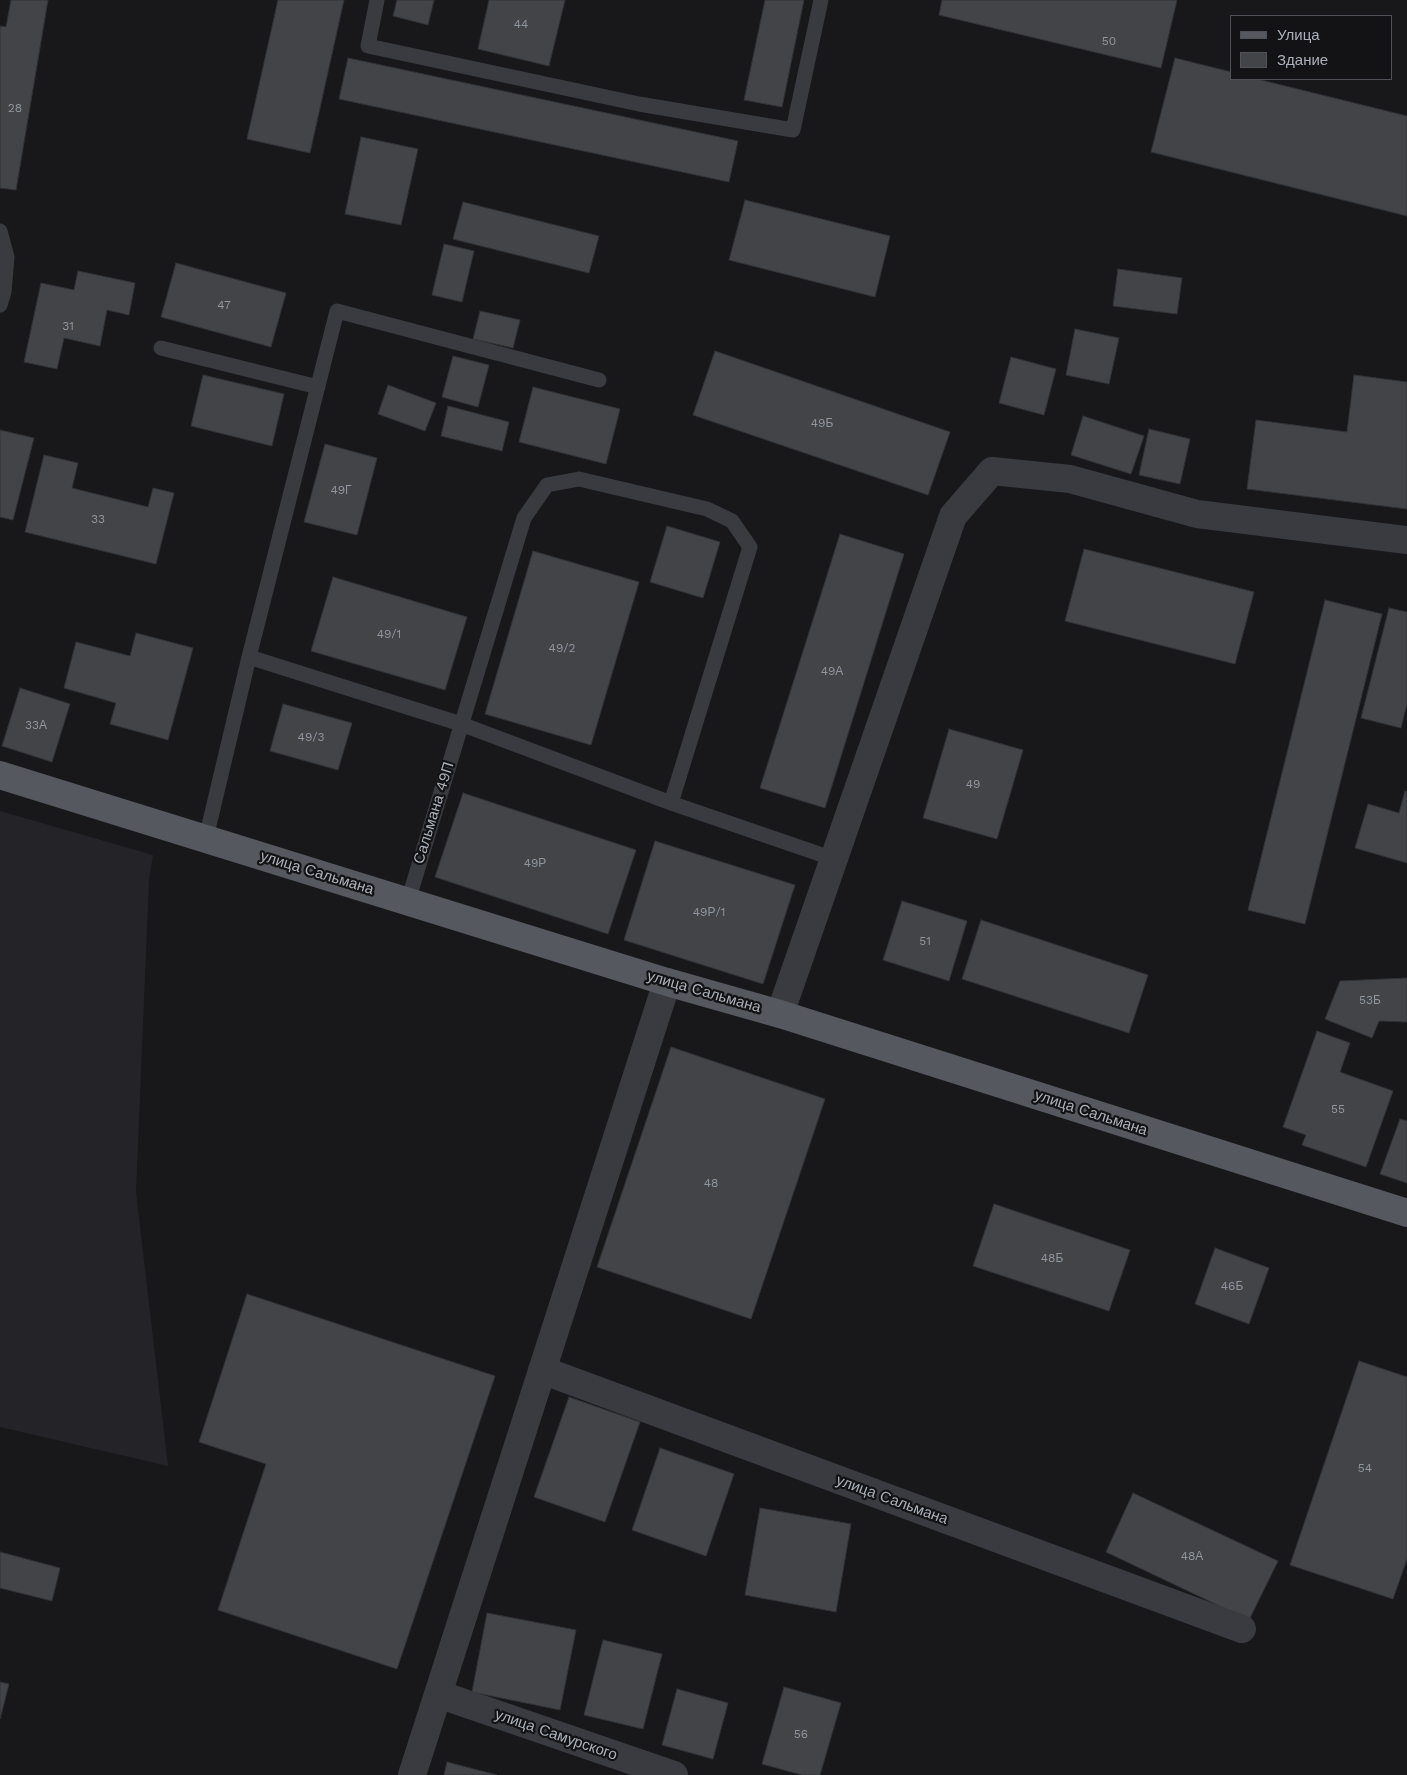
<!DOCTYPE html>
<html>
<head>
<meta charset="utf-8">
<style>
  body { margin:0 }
  #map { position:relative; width:1407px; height:1775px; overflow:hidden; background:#18181b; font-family:"Work Sans",sans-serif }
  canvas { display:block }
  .legend { position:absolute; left:1230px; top:15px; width:162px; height:65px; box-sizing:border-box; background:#131316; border:1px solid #4f5258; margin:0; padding:6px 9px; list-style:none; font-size:15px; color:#aab1bb }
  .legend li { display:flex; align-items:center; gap:10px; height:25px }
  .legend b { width:25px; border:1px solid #4f5258 }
</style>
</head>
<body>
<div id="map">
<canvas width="1407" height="1775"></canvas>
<ul class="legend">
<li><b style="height:6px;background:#55585f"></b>Улица</li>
<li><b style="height:14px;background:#424448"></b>Здание</li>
</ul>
</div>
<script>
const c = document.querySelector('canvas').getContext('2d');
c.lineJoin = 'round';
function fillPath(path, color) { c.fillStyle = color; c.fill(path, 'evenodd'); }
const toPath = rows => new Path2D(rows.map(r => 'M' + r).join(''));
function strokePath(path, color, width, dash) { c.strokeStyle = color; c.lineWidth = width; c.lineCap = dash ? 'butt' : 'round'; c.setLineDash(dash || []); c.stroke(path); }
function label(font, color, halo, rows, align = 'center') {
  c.font = font + ' "Work Sans",sans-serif'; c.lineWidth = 4.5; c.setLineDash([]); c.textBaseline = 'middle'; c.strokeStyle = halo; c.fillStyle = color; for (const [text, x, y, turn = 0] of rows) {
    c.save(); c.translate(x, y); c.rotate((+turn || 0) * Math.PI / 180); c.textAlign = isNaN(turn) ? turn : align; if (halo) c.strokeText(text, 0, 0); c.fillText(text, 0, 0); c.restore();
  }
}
fillPath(toPath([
  [0,811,153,855,149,880,136,1192,168,1466,0,1427]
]), '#242428');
const building = toPath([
  [11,0,48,0,16,190,0,188,0,26,6,27,11,0],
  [278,0,344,0,310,153,247,139,278,0],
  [397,0,434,0,428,25,393,16,397,0],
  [489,0,565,0,549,66,478,49,489,0],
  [765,0,804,0,782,107,744,100,765,0],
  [942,0,1177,0,1161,68,939,15,942,0],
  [348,58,738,141,729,182,339,99,348,58],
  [1175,58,1231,72,1231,79,1257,79,1407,116,1407,216,1151,152,1175,58],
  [361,137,418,149,401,225,345,214,361,137],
  [745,200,890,236,875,297,729,260,745,200],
  [463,202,599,236,589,273,453,239,463,202],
  [444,244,474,251,462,302,432,295,444,244],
  [176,263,286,293,271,347,161,317,176,263],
  [1118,269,1182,278,1177,314,1113,306,1118,269],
  [78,271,135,283,129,315,107,310,100,346,64,338,57,369,24,362,41,283,74,290,78,271],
  [480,311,520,320,513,348,473,339,480,311],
  [1075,329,1119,338,1109,384,1066,375,1075,329],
  [715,351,950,432,928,495,693,415,715,351],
  [453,356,489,365,478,407,442,397,453,356],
  [1011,357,1056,369,1044,415,999,403,1011,357],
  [203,375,284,394,272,446,191,426,203,375],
  [1354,375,1407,382,1407,509,1247,489,1256,420,1347,432,1354,375],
  [388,385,436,403,425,431,378,414,388,385],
  [533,387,620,409,606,464,519,442,533,387],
  [448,406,509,422,502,451,441,436,448,406],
  [1083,416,1144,436,1131,474,1071,455,1083,416],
  [1149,429,1190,439,1180,484,1139,475,1149,429],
  [0,430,34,438,13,520,0,517,0,430],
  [325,444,377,458,357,535,304,522,325,444],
  [44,455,78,463,72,488,148,507,153,488,174,493,156,564,25,532,44,455],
  [667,526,720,542,703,598,650,582,667,526],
  [840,534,904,554,825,808,760,788,840,534],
  [1084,549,1254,592,1235,664,1065,621,1084,549],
  [533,551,639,582,591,745,485,714,533,551],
  [333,577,467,617,445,690,311,651,333,577],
  [1325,600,1382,614,1305,924,1248,910,1325,600],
  [1389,608,1407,612,1407,704,1401,728,1361,718,1389,608],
  [136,633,193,648,168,740,110,724,116,703,64,688,76,642,130,656,136,633],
  [20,688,70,704,52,762,2,746,20,688],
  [283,704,352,723,338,770,270,751,283,704],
  [949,729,1023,750,997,839,923,818,949,729],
  [1405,791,1407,792,1407,863,1355,848,1368,804,1399,813,1405,791],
  [463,793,636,850,608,934,435,877,463,793],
  [655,841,795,885,763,984,624,940,655,841],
  [902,901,967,921,949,981,883,960,902,901],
  [981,920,1148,975,1129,1033,962,979,981,920],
  [1407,978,1407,1022,1379,1021,1372,1038,1325,1019,1340,981,1407,978],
  [1317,1031,1350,1043,1340,1072,1393,1091,1366,1167,1302,1145,1306,1135,1283,1127,1317,1031],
  [671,1047,825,1099,751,1319,597,1267,671,1047],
  [1400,1119,1407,1121,1407,1183,1380,1174,1400,1119],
  [994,1204,1130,1250,1109,1311,973,1266,994,1204],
  [1215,1248,1269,1268,1249,1324,1195,1304,1215,1248],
  [247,1294,495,1376,397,1669,218,1610,266,1464,199,1442,247,1294],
  [1359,1361,1407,1377,1407,1559,1393,1599,1290,1565,1359,1361],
  [569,1397,640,1422,605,1522,534,1497,569,1397],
  [660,1448,734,1474,706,1556,632,1530,660,1448],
  [1133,1493,1278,1561,1249,1620,1106,1552,1133,1493],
  [760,1508,851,1524,836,1612,745,1595,760,1508],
  [0,1552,60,1568,52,1601,0,1588,0,1552],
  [487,1613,576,1630,560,1710,472,1692,487,1613],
  [603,1640,662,1654,643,1729,584,1715,603,1640],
  [0,1682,9,1684,0,1719,0,1682],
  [784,1687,841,1703,820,1775,802,1775,762,1764,784,1687],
  [677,1689,728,1703,713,1759,662,1745,677,1689],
  [447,1762,497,1775,444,1775,447,1762]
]);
fillPath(building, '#424448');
strokePath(building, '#323337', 1);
strokePath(toPath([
  [377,0,368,46,639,104,793,130,821,0],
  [0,231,7,257,4,292,0,305],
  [161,348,318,387],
  [249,657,461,724,671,803,834,859],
  [206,838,249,657,337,311,599,380],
  [408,901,524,518,547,485,579,479,707,509,732,521,750,547,671,803]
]), '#393b40', 15);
strokePath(toPath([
  [780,1014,953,516,992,471,1070,479,1197,514,1407,540],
  [542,1370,1242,1629],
  [438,1694,674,1775],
  [412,1775,667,982]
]), '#393b40', 28);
strokePath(toPath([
  [0,775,667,982,780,1014,1407,1213]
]), '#55585f', 28);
label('12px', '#90969e', null, [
  ["44",521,24],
  ["50",1109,41],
  ["28",15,108],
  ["47",224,305],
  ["31",68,326],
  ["49Б",822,423],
  ["49Г",341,490],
  ["33",98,519],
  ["49/1",389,634],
  ["49/2",562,648],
  ["49А",832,671],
  ["33А",36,725],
  ["49/3",311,737],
  ["49",973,784],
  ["49Р",535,863],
  ["49Р/1",709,912],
  ["51",925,941],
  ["53Б",1370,1000],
  ["55",1338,1109],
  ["48",711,1183],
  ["48Б",1052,1258],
  ["46Б",1232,1286],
  ["54",1365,1468],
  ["48А",1192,1556],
  ["56",801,1734]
]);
label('15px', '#aab1bb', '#131316', [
  ["Сальмана 49П",434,813,-73],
  ["улица Сальмана",317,873,17],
  ["улица Сальмана",704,992,16],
  ["улица Сальмана",1091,1113,18],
  ["улица Сальмана",892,1500,20],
  ["улица Самурского",556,1735,19]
]);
</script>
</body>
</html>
